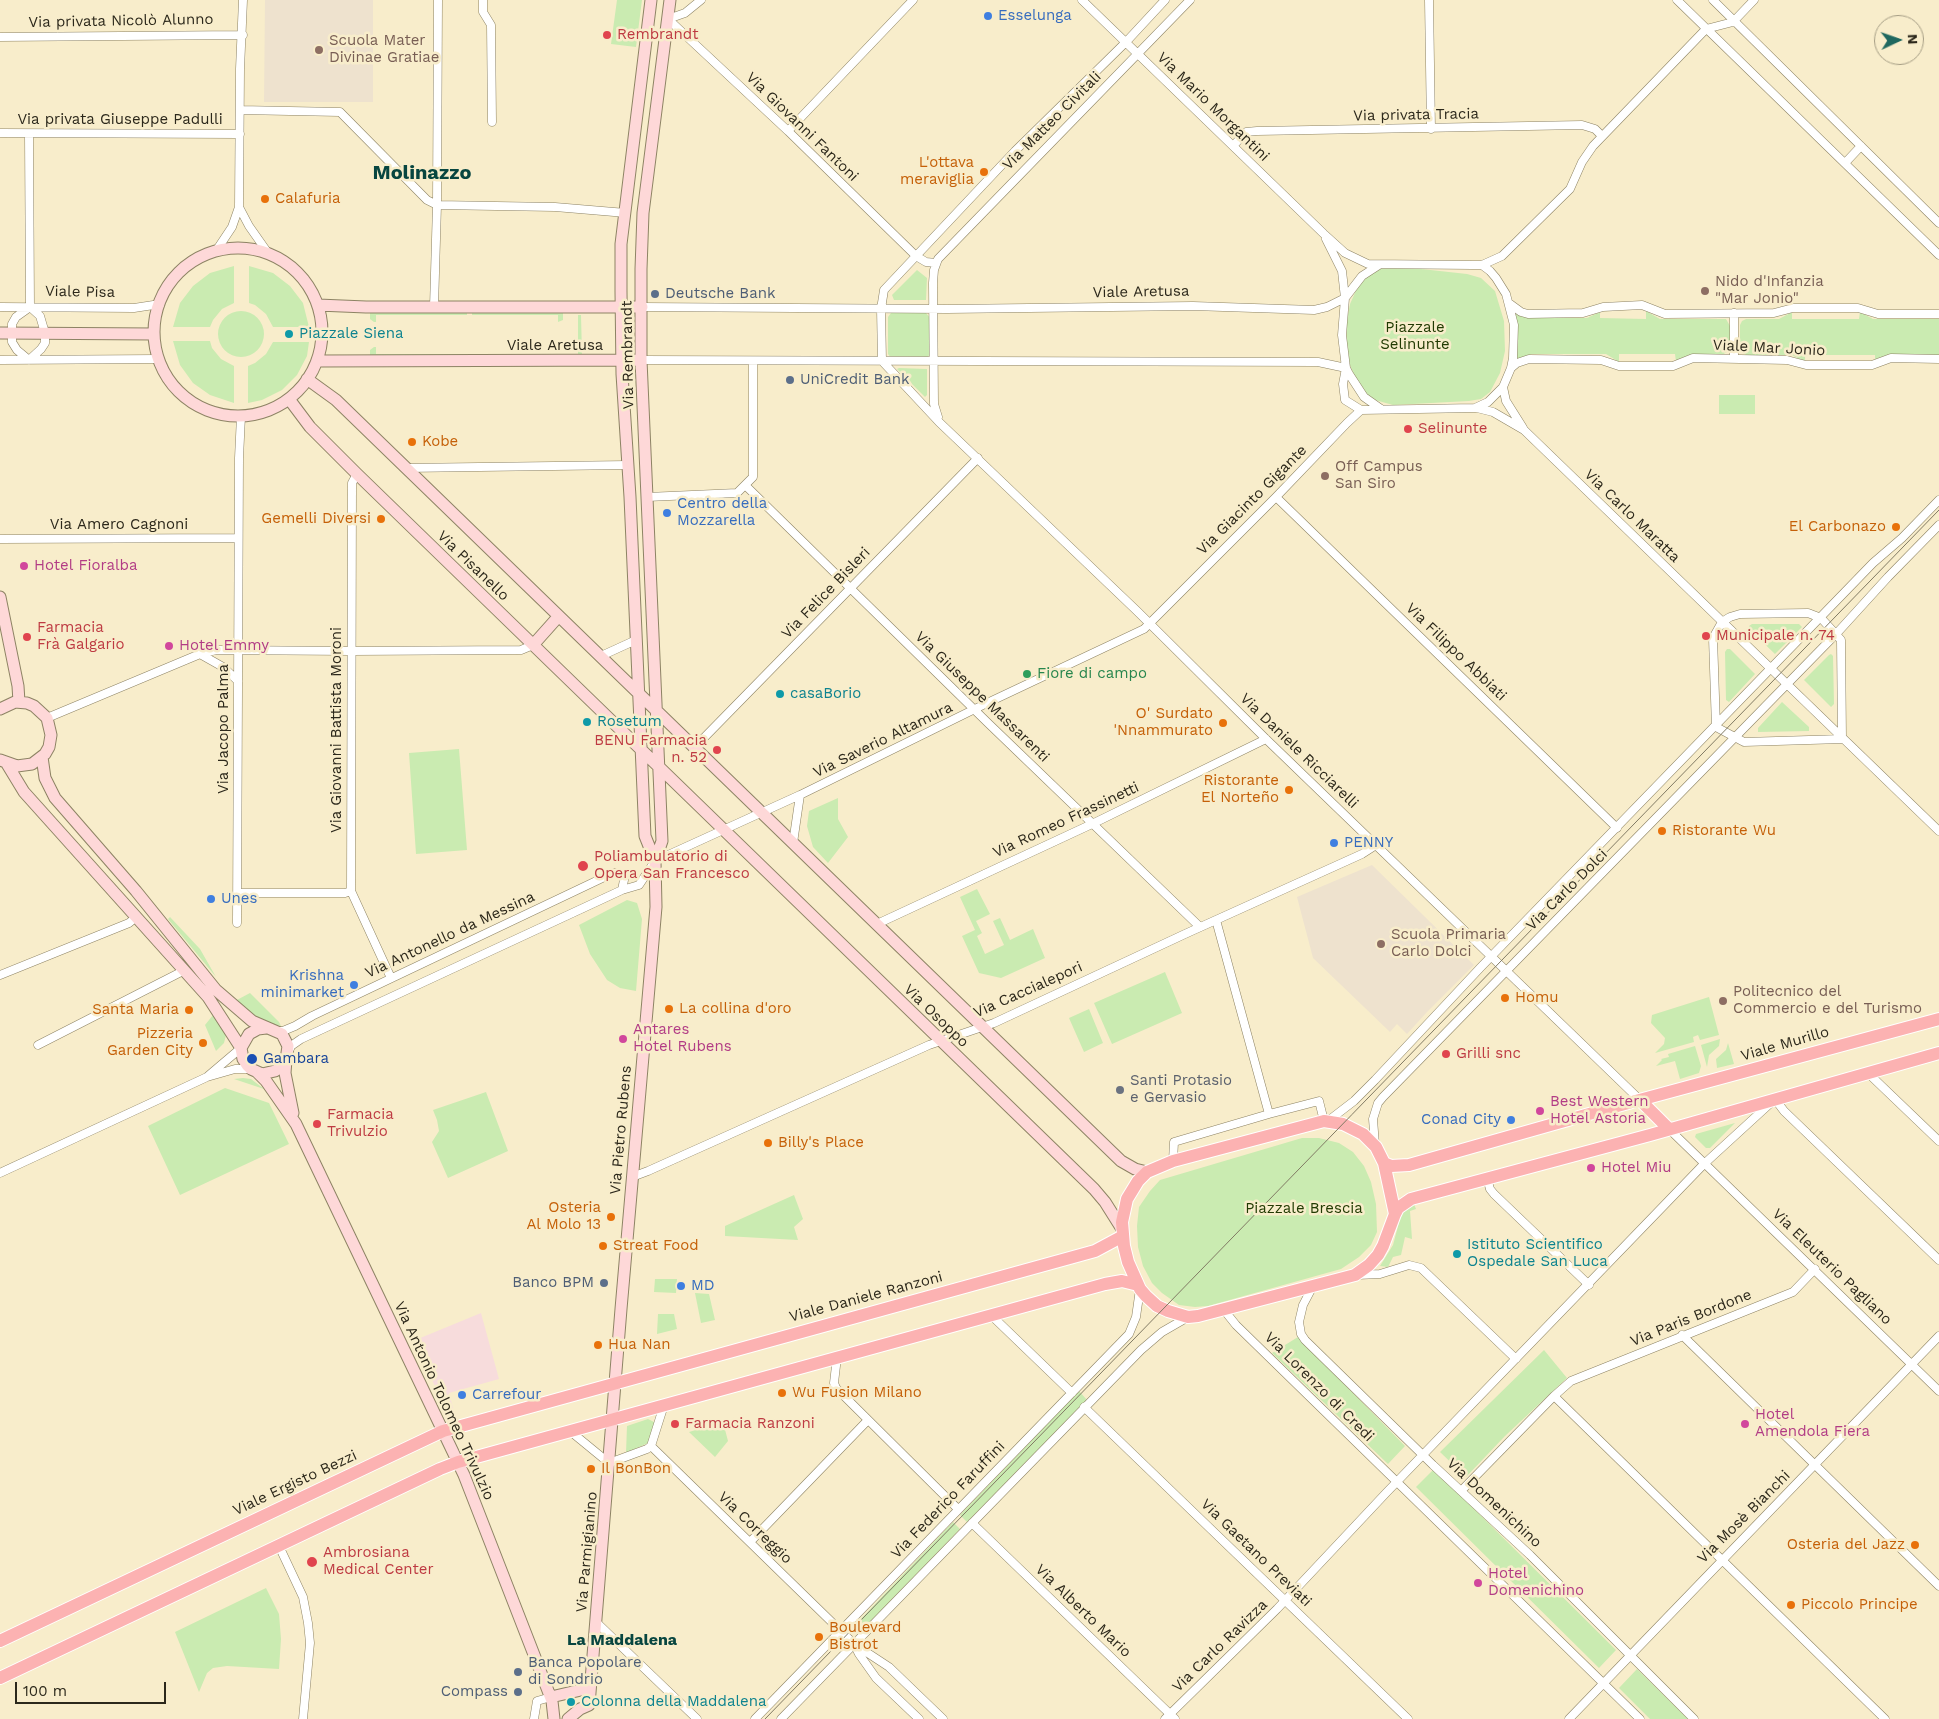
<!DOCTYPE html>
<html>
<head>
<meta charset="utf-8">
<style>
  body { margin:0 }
  #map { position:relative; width:1939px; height:1719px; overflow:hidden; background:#f8edcb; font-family:"Work Sans",sans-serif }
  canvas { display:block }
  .north { position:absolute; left:1874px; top:15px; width:50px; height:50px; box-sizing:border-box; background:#f8edcb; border:1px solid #a69e85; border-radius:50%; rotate:87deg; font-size:14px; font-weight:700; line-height:20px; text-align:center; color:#2c281b }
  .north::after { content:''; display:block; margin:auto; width:18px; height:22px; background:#1f685f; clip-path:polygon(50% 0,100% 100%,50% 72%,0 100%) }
  .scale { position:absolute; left:15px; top:1682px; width:151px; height:22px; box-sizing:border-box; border:2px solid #2c281b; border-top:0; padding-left:6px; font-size:15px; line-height:18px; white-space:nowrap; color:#2c281b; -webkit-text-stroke:4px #f8edcb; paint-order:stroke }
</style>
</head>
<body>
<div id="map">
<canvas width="1939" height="1719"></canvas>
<div class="north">N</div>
<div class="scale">100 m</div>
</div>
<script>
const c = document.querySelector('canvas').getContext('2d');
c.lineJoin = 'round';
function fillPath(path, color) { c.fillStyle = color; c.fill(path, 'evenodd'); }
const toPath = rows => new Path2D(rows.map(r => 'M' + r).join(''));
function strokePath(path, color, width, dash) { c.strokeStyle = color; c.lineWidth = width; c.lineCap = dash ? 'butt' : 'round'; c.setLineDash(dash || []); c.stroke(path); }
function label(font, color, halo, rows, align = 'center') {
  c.font = font + ' "Work Sans",sans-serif'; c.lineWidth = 5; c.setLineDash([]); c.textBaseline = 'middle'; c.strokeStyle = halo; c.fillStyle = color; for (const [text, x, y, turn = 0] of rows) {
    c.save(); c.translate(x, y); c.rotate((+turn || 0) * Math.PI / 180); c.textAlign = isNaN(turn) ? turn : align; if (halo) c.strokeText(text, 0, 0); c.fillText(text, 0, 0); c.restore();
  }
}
fillPath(toPath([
  [481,1313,499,1379,449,1393,455,1415,449,1415,413,1341]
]), '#f7dcdc');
fillPath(toPath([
  [265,0,373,0,373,102,264,102],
  [1372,865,1474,965,1427,1012,1407,1034,1397,1024,1390,1032,1313,958,1297,897]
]), '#eee2ce');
fillPath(toPath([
  [617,0,642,0,636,47,611,44],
  [234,266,234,303,222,309,213,320,210,327,173,327,180,303,193,286,210,273],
  [249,266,273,273,290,286,303,303,309,327,273,327,266,314,255,305,249,303],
  [1394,266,1467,274,1481,278,1495,291,1504,321,1505,351,1500,373,1490,392,1481,399,1469,401,1393,405,1375,400,1368,396,1357,381,1349,363,1346,345,1347,320,1350,304,1358,286,1365,278,1381,267],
  [917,270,927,278,926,300,894,300,892,295],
  [1646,311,1660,319,1726,319,1730,326,1730,350,1722,355,1689,355,1676,362,1675,354,1619,354,1619,362,1606,354,1532,354,1515,360,1517,336,1515,312,1532,318,1587,318,1600,312,1600,318,1646,319],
  '218 334a23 23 0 1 1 46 0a23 23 0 1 1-46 0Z',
  [370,312,467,312,467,315,376,315,376,322,374,322,370,319],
  [472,312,563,312,563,320,558,322,558,315,472,315],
  [1792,312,1792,319,1859,319,1860,312,1873,319,1939,319,1939,355,1889,355,1875,362,1875,355,1805,355,1805,362,1792,355,1746,355,1740,351,1740,325,1742,321,1746,319,1779,319],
  [891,313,926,313,930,318,930,354,927,358,891,358,888,354,888,317],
  [578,315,581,315,582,355,578,354],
  [173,341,210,341,212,348,221,359,234,366,234,403,210,395,193,383,180,365],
  [273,342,309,342,307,356,297,375,282,390,262,400,248,403,248,366,255,363,266,354],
  [374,347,376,347,376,354,467,354,467,357,370,357,370,350],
  [899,368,927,369,927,395,925,397,897,369],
  [1719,395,1755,395,1755,414,1719,414],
  [1752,624,1799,624,1802,627,1775,654,1749,629,1749,626],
  [1727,649,1730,649,1755,674,1729,702,1726,700,1725,652],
  [1831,654,1833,656,1834,704,1831,707,1804,680,1829,655],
  [1782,702,1809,727,1809,731,1758,732,1758,728],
  [459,749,467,850,416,854,409,753],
  [838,798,838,819,848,837,828,863,813,847,807,826,809,811],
  [977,889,990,914,976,921,982,933,977,936,985,954,1004,945,993,921,1000,918,1010,940,1033,929,1045,958,1001,978,979,973,962,936,975,930,960,897],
  [627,900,637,903,642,919,636,991,620,988,607,980,590,954,579,925],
  [170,917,200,949,216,977,168,919],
  [1165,972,1182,1013,1112,1044,1094,1003],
  [250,993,279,1022,281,1026,258,1021,235,1001],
  [1709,997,1719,1035,1700,1040,1698,1035,1693,1037,1694,1042,1655,1053,1664,1044,1665,1038,1651,1023,1652,1015],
  [1089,1009,1103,1043,1084,1052,1069,1018],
  [213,1015,222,1026,226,1035,224,1043,216,1051,205,1025],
  [1720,1039,1719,1046,1709,1055,1707,1067,1701,1045],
  [1728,1043,1734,1064,1717,1068,1716,1059,1726,1050],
  [1695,1046,1701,1066,1699,1073,1680,1079,1675,1061,1656,1066,1662,1060,1661,1059,1669,1057,1668,1054],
  [243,1078,251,1079,264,1089,234,1079],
  [225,1088,269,1103,289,1144,180,1195,148,1126],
  [486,1092,508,1151,448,1178,432,1142,439,1131,437,1120,433,1110],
  [1735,1123,1710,1148,1706,1148,1695,1137,1696,1134],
  [1302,1138,1319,1138,1339,1143,1353,1152,1364,1166,1371,1182,1376,1204,1377,1232,1371,1245,1359,1257,1341,1269,1208,1306,1195,1307,1179,1305,1162,1293,1152,1283,1143,1266,1138,1247,1137,1226,1139,1207,1150,1191,1160,1180],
  [794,1195,803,1219,794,1227,798,1240,725,1236,725,1226],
  [1414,1204,1416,1209,1410,1211,1412,1239,1405,1237,1401,1255,1393,1257,1388,1267,1380,1266,1393,1245,1401,1215,1405,1210],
  [655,1279,677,1279,676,1293,654,1292],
  [695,1293,709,1294,715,1320,701,1323],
  [658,1314,674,1314,677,1329,657,1334],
  [1298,1337,1405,1446,1388,1464,1272,1353],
  [1544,1350,1567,1378,1505,1436,1466,1477,1440,1452],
  [1079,1391,1087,1400,967,1522,960,1515],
  [648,1419,656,1423,648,1443,626,1453,627,1426],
  [723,1422,728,1441,715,1457,689,1432],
  [1434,1469,1616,1650,1599,1668,1416,1487],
  [953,1522,960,1529,864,1628,858,1622],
  [266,1588,279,1614,281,1639,279,1669,227,1666,213,1668,207,1673,199,1692,175,1632],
  [1637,1669,1688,1719,1650,1719,1619,1688]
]), '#caebb1');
const street = toPath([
  [483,0,483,12,491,25,492,122],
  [701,0,685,13,668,19,788,131,916,256,926,262,936,263],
  [1429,0,1431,129],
  [1677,0,1939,255],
  [1713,0,1939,223],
  [1733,22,1754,0],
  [1706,29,1733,22],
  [0,37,243,35],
  [240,110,340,112,427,200,437,205,555,207,626,213],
  [788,131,913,0],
  [0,133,240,134],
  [29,134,30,307],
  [1233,146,1246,132,1257,131,1582,125,1595,129,1602,136],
  [1846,162,1861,146],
  [239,207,249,226,268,253],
  [1326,239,1342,271,1345,298],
  [216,251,232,227,239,207,240,69,243,0],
  [1379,265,1362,276,1345,298,1342,335,1346,368,1349,374,1364,397,1381,409],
  [1482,265,1502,256,1570,189,1582,162,1593,146,1706,29],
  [1510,304,1521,312,1528,314,1583,313,1603,307,1642,305,1665,314,1774,313,1793,308,1858,308,1878,314,1939,314],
  [0,307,134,308,160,304],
  [434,307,437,205,438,0],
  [642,307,947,309,1193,306,1314,310,1327,307,1345,298],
  [1734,313,1734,359],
  [0,360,159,359],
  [29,360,17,350,12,342,12,324,16,317,30,307],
  [29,360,41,349,45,343,45,333,40,316,30,307],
  [641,360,1318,362,1346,368],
  [882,361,939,422,1137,611,1266,739,1640,1100],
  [882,361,881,309,884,290,1015,151,1126,42,1165,0],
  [1346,368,1343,384,1345,400,1361,410],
  [1511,368,1517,363,1529,359,1601,360,1619,366,1673,366,1693,358,1787,360,1806,365,1872,365,1891,358,1939,359],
  [1503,387,1506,401,1523,428],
  [1477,408,1493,412,1524,430,1939,831],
  [938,417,934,404,933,283,934,270,938,259,1190,0],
  [405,468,628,465],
  [357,474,352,483,351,891,391,978],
  [745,485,989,724,1200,927],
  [647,497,737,493,753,477,753,361],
  [1276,497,1617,828],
  [0,539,238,538],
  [200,654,223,667,238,681],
  [601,656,636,640],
  [47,718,200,654,216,650,351,651,521,650,533,645],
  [1716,727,1713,638,1722,622,1730,617,1740,614,1808,613,1821,618,1841,640,1842,739],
  [1716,727,1744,742,1842,739],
  [694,748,978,458],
  [793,843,800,795],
  [237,893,345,893,351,891],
  [1216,920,1269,1114],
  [237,923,239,458,241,416],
  [877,924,1092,824,1266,739],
  [0,975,129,923,136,917],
  [276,1031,283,1031,295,1026,312,1016,613,873,619,873,623,877,624,880,622,890],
  [38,1045,183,971],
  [289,1051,291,1046,301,1039,622,890,639,885,655,861,800,795,985,704,1144,629,1276,497,1347,423,1361,410,1475,408,1488,402,1503,387,1511,368,1513,358,1514,325,1506,294,1496,278,1490,271,1482,265,1473,265,1368,264,1345,253,1324,234,1082,0],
  [1869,1074,1939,1141],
  [208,1076,241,1048],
  [1328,1121,1354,1101,1375,1080,1480,968,1873,563,1902,538,1939,500],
  [1669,1129,1939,1391],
  [1375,1145,1373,1119,1378,1103,1383,1097,1837,633,1888,577,1939,525],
  [1173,1161,1174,1142,1269,1114,1319,1101,1324,1121],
  [0,1173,207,1077,235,1069,251,1069],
  [632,1177,648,1171,929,1045,994,1023,1185,934,1362,854,1376,845],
  [1487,1178,1490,1189,1494,1194,1589,1285],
  [1357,1275,1380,1274,1409,1265,1421,1268,1516,1359],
  [1313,1286,1303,1305,1299,1322,1301,1334,1305,1340,1433,1465,1530,1555,1694,1719],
  [1224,1310,1236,1325,1640,1719],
  [991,1315,1072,1393],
  [1682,1335,1939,1586],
  [837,1357,834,1383,836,1388,958,1509],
  [1554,1396,1885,1719],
  [1084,1407,1408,1719],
  [570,1431,609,1463,647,1449,651,1446,664,1405],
  [651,1446,846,1636,854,1644,859,1654,876,1678,919,1719],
  [1461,1491,1554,1396,1571,1381,1793,1292,1815,1269],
  [972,1523,1175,1719],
  [750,1542,868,1420],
  [279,1546,303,1597,308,1623,310,1643,303,1719],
  [596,1622,697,1719],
  [854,1644,889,1667,943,1719],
  [534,1719,537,1701,551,1697],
  [755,1719,1129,1334,1136,1317,1140,1289],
  [781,1719,1141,1350,1162,1332,1188,1317],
  [1165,1719,1277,1609,1386,1493,1704,1164,1775,1099,1784,1111,1939,1260],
  [1569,1719,1939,1336]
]);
const secondary = toPath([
  [651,0,621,244,621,291,622,374,630,497,645,836,655,861],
  '154 332a84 84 0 1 1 168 0a84 84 0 1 1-168 0Z',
  [318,305,366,307,642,307],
  [0,333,154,334],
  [318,361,641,360],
  [307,379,336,400,1121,1161,1135,1169,1147,1172],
  [289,399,310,427,357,474,1094,1189,1105,1202,1122,1229],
  [0,597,18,686,19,702],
  [533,645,558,617],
  [0,709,15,702,27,703,34,706,47,718,51,735,49,747,45,754,32,764,17,766,0,760],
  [7,764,24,792,208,997,241,1048,243,1059,247,1065,251,1069,262,1074,275,1071,281,1067,286,1060,288,1046,282,1034,252,1021,216,990,136,891,55,798,45,778,42,757],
  [241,1048,249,1034,258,1029,266,1028],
  [286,1060,285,1073,293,1113],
  [257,1072,266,1081,296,1124,464,1475,552,1701,554,1719],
  [551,1697,581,1690,591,1683],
  [568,1719,580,1709,589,1705,621,1309,656,907,655,861,662,841,641,360,641,269,643,213,670,0]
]);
const primary = toPath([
  [1640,1100,1669,1129],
  [1324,1121,1343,1124,1363,1134,1376,1147,1384,1163,1395,1214,1383,1246,1378,1255,1369,1265,1355,1275,1198,1316,1188,1317,1168,1311,1157,1306,1146,1296,1140,1289,1128,1262,1124,1246,1122,1222,1127,1199,1138,1181,1147,1172,1173,1161,1324,1121],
  [1384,1163,1391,1166,1409,1165,1621,1105,1939,1019],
  [1395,1214,1398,1208,1411,1199,1650,1135,1939,1053],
  [0,1641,443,1431,1095,1251,1123,1236],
  [0,1678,440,1469,458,1462,1105,1284,1122,1281,1138,1285]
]);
strokePath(street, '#8d8364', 9);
strokePath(secondary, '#8d8364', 13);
strokePath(primary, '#fff', 14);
strokePath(street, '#fff', 8);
strokePath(secondary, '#fed8d8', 11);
strokePath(primary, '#fcb2b2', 12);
strokePath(toPath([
  [765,1719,1939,510]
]), '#817a64', 1);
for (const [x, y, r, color] of [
  [988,16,5,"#3f7fe0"],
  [607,35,5,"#e0444e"],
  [319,50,5,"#8d6e63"],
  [984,172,5,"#e8710a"],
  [265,199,5,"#e8710a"],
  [1705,291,5,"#8d6e63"],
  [655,294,5,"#5c6f8a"],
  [289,334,5,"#0f9aa8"],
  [790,380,5,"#5c6f8a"],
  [1408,429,5,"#e0444e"],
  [412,442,5,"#e8710a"],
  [1325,476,5,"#8d6e63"],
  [667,513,5,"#3f7fe0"],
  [381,519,5,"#e8710a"],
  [1896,527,5,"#e8710a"],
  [24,566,5,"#d1479c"],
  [1706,636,5,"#e0444e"],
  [27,637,5,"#e0444e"],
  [169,646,5,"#d1479c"],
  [1027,674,5,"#2e9e5b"],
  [780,694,5,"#0f9aa8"],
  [587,722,5,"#0f9aa8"],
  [1223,723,5,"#e8710a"],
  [717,750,5,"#e0444e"],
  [1289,790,5,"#e8710a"],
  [1662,831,5,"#e8710a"],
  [1334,843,5,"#3f7fe0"],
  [583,866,6,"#e0444e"],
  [211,899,5,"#3f7fe0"],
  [1381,944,5,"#8d6e63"],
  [354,985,5,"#3f7fe0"],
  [1505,998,5,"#e8710a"],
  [1723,1001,5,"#8d6e63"],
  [669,1009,5,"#e8710a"],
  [189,1010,5,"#e8710a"],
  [623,1039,5,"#d1479c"],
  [203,1043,5,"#e8710a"],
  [1446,1054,5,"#e0444e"],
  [252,1059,6,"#1a4fb4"],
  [1120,1090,5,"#6b7280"],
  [1540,1111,5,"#d1479c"],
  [1511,1120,5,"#3f7fe0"],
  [317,1124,5,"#e0444e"],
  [768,1143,5,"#e8710a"],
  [1591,1168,5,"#d1479c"],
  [611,1217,5,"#e8710a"],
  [603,1246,5,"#e8710a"],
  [1457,1254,5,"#0f9aa8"],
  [604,1283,5,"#5c6f8a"],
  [681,1286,5,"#3f7fe0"],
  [598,1345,5,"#e8710a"],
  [782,1393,5,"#e8710a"],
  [462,1395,5,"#3f7fe0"],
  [675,1424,5,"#e0444e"],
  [1745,1424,5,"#d1479c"],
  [591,1469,5,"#e8710a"],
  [1915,1545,5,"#e8710a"],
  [312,1562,6,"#e0444e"],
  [1478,1583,5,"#d1479c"],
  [1791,1605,5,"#e8710a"],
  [819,1637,5,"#e8710a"],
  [518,1672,5,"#5c6f8a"],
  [518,1692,5,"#5c6f8a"],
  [571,1702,5,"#0f9aa8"]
]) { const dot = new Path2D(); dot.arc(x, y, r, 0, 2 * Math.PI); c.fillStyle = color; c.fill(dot); strokePath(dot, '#f8edcb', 2); }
label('15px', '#366cbe', '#f8edcb', [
  ["Esselunga",998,16],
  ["Centro della",677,504],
  ["Mozzarella",677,521],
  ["PENNY",1344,843],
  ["Unes",221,899],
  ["Krishna",344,976,"right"],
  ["minimarket",344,993,"right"],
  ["Conad City",1501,1120,"right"],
  ["MD",691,1286],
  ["Carrefour",472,1395]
], 'left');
label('15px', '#2c281b', '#f8edcb', [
  ["Via privata Nicolò Alunno",121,21,-1],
  ["Via Mario Morgantini",1213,107,44],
  ["Via privata Tracia",1416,115,-1],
  ["Via privata Giuseppe Padulli",120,120],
  ["Via Matteo Civitali",1052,121,-45],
  ["Via Giovanni Fantoni",802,127,44],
  ["Viale Pisa",80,292,1],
  ["Viale Aretusa",1141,292,-1],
  ["Viale Aretusa",555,346],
  ["Viale Mar Jonio",1769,348,3],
  ["Via Rembrandt",628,355,-91],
  ["Via Giacinto Gigante",1252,500,-45],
  ["Via Carlo Maratta",1632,516,44],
  ["Via Amero Cagnoni",119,525],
  ["Via Pisanello",473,566,44],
  ["Via Felice Bisleri",826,593,-46],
  ["Via Filippo Abbiati",1456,652,44],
  ["Via Giuseppe Massarenti",982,697,44],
  ["Via Jacopo Palma",224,729,-90],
  ["Via Giovanni Battista Moroni",337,730,-90],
  ["Via Saverio Altamura",883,740,-26],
  ["Via Daniele Ricciarelli",1299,751,44],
  ["Via Romeo Frassinetti",1066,820,-25],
  ["Via Carlo Dolci",1567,890,-45],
  ["Via Antonello da Messina",450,935,-25],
  ["Via Caccialepori",1028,990,-24],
  ["Via Osoppo",936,1016,44],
  ["Viale Murillo",1785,1044,-16],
  ["Via Pietro Rubens",621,1130,-85],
  ["Via Eleuterio Pagliano",1832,1267,44],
  ["Viale Daniele Ranzoni",866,1297,-15],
  ["Via Paris Bordone",1691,1318,-22],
  ["Via Lorenzo di Credi",1319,1387,45],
  ["Via Antonio Tolomeo Trivulzio",444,1401,65],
  ["Viale Ergisto Bezzi",295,1483,-25],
  ["Via Federico Faruffini",948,1500,-46],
  ["Via Domenichino",1494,1503,43],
  ["Via Mosè Bianchi",1744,1517,-45],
  ["Via Correggio",755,1528,44],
  ["Via Parmigianino",587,1552,-85],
  ["Via Gaetano Previati",1256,1553,44],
  ["Via Alberto Mario",1083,1611,44],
  ["Via Carlo Ravizza",1220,1646,-44]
]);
label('15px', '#be3a42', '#f8edcb', [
  ["Rembrandt",617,35],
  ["Selinunte",1418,429],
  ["Farmacia",37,628],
  ["Frà Galgario",37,645],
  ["Municipale n. 74",1716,636],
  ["BENU Farmacia",707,741,"right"],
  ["n. 52",707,758,"right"],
  ["Poliambulatorio di",594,857],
  ["Opera San Francesco",594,874],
  ["Grilli snc",1456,1054],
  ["Farmacia",327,1115],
  ["Trivulzio",327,1132],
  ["Farmacia Ranzoni",685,1424],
  ["Ambrosiana",323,1553],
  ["Medical Center",323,1570]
], 'left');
label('15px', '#785e54', '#f8edcb', [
  ["Scuola Mater",329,41],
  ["Divinae Gratiae",329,58],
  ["Nido d'Infanzia",1715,282],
  ["\"Mar Jonio\"",1715,299],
  ["Off Campus",1335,467],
  ["San Siro",1335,484],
  ["Scuola Primaria",1391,935],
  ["Carlo Dolci",1391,952],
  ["Politecnico del",1733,992],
  ["Commercio e del Turismo",1733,1009]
], 'left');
label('15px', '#c56008', '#f8edcb', [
  ["L'ottava",974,163,"right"],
  ["meraviglia",974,180,"right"],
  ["Calafuria",275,199],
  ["Kobe",422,442],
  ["Gemelli Diversi",371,519,"right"],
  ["El Carbonazo",1886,527,"right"],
  ["O' Surdato",1213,714,"right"],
  ["'Nnammurato",1213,731,"right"],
  ["Ristorante",1279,781,"right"],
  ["El Norteño",1279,798,"right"],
  ["Ristorante Wu",1672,831],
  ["Homu",1515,998],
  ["La collina d'oro",679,1009],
  ["Santa Maria",179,1010,"right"],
  ["Pizzeria",193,1034,"right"],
  ["Garden City",193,1051,"right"],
  ["Billy's Place",778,1143],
  ["Osteria",601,1208,"right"],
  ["Al Molo 13",601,1225,"right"],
  ["Streat Food",613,1246],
  ["Hua Nan",608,1345],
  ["Wu Fusion Milano",792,1393],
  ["Il BonBon",601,1469],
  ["Osteria del Jazz",1905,1545,"right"],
  ["Piccolo Principe",1801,1605],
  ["Boulevard",829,1628],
  ["Bistrot",829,1645]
], 'left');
label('15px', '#4e5e75', '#f8edcb', [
  ["Deutsche Bank",665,294],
  ["UniCredit Bank",800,380],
  ["Banco BPM",594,1283,"right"],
  ["Banca Popolare",528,1663],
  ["di Sondrio",528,1680],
  ["Compass",508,1692,"right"]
], 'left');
label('15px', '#223b03', '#f8edcb', [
  ["Piazzale",1415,328],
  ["Selinunte",1415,345],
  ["Piazzale Brescia",1304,1209]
]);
label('15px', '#0d838f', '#f8edcb', [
  ["Piazzale Siena",299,334],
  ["casaBorio",790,694],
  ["Rosetum",597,722],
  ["Istituto Scientifico",1467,1245],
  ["Ospedale San Luca",1467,1262],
  ["Colonna della Maddalena",581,1702]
], 'left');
label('15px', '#b23c85', '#f8edcb', [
  ["Hotel Fioralba",34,566],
  ["Hotel Emmy",179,646],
  ["Antares",633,1030],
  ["Hotel Rubens",633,1047],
  ["Best Western",1550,1102],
  ["Hotel Astoria",1550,1119],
  ["Hotel Miu",1601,1168],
  ["Hotel",1755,1415],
  ["Amendola Fiera",1755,1432],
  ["Hotel",1488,1574],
  ["Domenichino",1488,1591]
], 'left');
label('15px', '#27864d', '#f8edcb', [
  ["Fiore di campo",1037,674]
], 'left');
label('15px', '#164399', '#f8edcb', [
  ["Gambara",263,1059]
], 'left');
label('15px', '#5b616d', '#f8edcb', [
  ["Santi Protasio",1130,1081],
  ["e Gervasio",1130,1098]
], 'left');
label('bold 16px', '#084640', '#f8edcb', [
  ["La Maddalena",622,1640]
]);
label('bold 20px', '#084640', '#f8edcb', [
  ["Molinazzo",422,173]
]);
</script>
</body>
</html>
